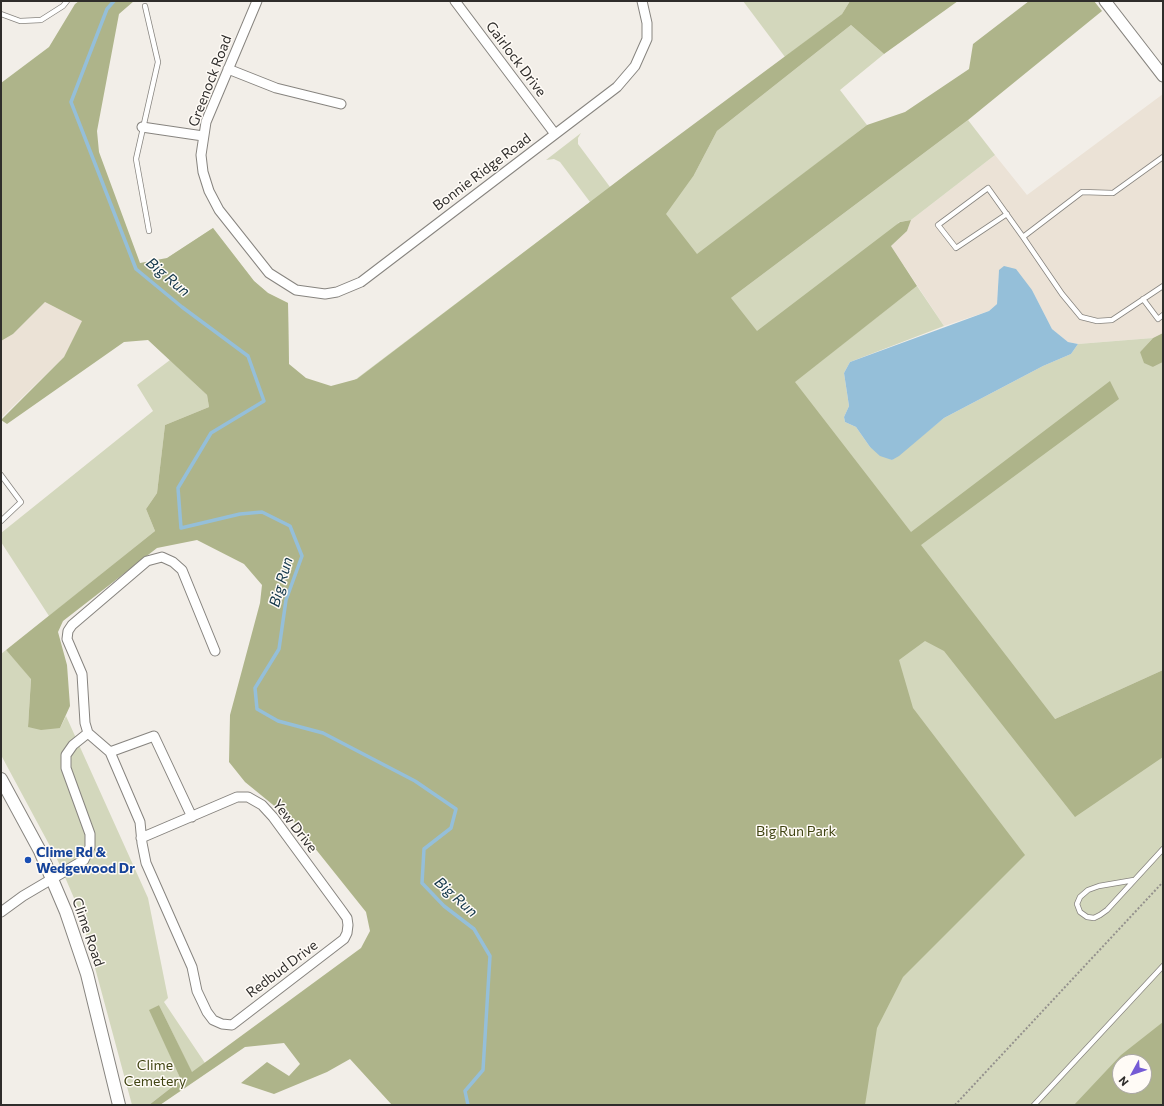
<!DOCTYPE html>
<html>
<head>
<meta charset="utf-8">
<style>
  body { margin:0 }
  #map { position:relative; width:1164px; height:1106px; overflow:hidden; background:#f2eee8; font-family:Commissioner,sans-serif }
  canvas { display:block }
  .frame { position:absolute; inset:0; border:2px solid #2f2d2b; pointer-events:none }
  .north { position:absolute; left:1112px; top:1054px; width:40px; height:40px; box-sizing:border-box; background:#fffbf6; border:1px solid #aca9a5; border-radius:50%; rotate:230deg; font-size:11px; font-weight:700; line-height:16px; text-align:center; color:#2f2d2b }
  .north::after { content:''; display:block; margin:auto; width:14px; height:18px; background:#755bd5; clip-path:polygon(50% 0,100% 100%,50% 72%,0 100%) }
</style>
</head>
<body>
<div id="map">
<canvas width="1164" height="1106"></canvas>
<div class="frame"></div>
<div class="north">N</div>
</div>
<script>
const c = document.querySelector('canvas').getContext('2d');
c.lineJoin = 'round';
function fillPath(path, color) { c.fillStyle = color; c.fill(path, 'evenodd'); }
const toPath = rows => new Path2D(rows.map(r => 'M' + r).join(''));
function strokePath(path, color, width, dash) { c.strokeStyle = color; c.lineWidth = width; c.lineCap = dash ? 'butt' : 'round'; c.setLineDash(dash || []); c.stroke(path); }
function label(font, color, halo, rows, align = 'center') {
  c.font = font + ' Commissioner,sans-serif'; c.lineWidth = 3; c.setLineDash([]); c.textBaseline = 'middle'; c.strokeStyle = halo; c.fillStyle = color; for (const [text, x, y, turn = 0] of rows) {
    c.save(); c.translate(x, y); c.rotate((+turn || 0) * Math.PI / 180); c.textAlign = isNaN(turn) ? turn : align; if (halo) c.strokeText(text, 0, 0); c.fillText(text, 0, 0); c.restore();
  }
}
fillPath(toPath([
  [1163,94,1163,333,1153,338,1078,344,1068,342,1052,329,1032,290,999,270,997,304,989,311,944,326,891,246,907,231,911,220,995,155,1027,195],
  [45,302,83,321,64,357,1,418,1,341,13,334]
]), '#ebe2d6');
fillPath(toPath([
  [743,1,850,1,842,14,785,57],
  [851,25,884,54,840,90,867,125,698,255,731,298,968,120,995,155,911,220,899,222,795,381,917,286,944,326,850,362,844,373,849,406,844,417,845,422,856,427,870,447,892,460,944,418,1043,366,1071,354,1078,344,1153,338,1140,352,1153,367,1163,362,1163,670,1055,719,1163,749,1163,1105,448,1105,522,829,227,355,126,285,213,228,254,281,268,293,288,303,290,429,590,202,560,162,554,159,546,160,581,133,578,138,578,144,610,187,632,170,694,175,717,131],
  [1120,1062,1144,1062,1144,1086,1120,1086],
  [170,360,207,395,209,407,165,425,157,493,146,509,155,531,49,616,1,542,1,533,153,411,137,385],
  [6,650,31,678,28,727,60,728,66,716,148,898,168,998,164,1002,205,1063,192,1073,159,1005,150,1010,181,1080,149,1105,132,1105,80,912,58,861,1,755,1,654]
]), '#d3d7bc');
fillPath(toPath([
  [79,1,134,1,119,14,97,131,99,152,140,263,167,258,213,228,254,281,268,293,288,303,289,364,306,378,331,386,357,379,632,170,842,14,850,1,958,1,884,54,851,25,717,131,694,175,666,214,697,254,867,125,905,112,969,69,973,44,1029,1,1094,1,1102,11,968,120,731,298,757,331,900,222,911,220,907,231,891,246,917,286,795,382,911,532,1110,381,1119,399,921,545,1055,719,1163,670,1163,757,1075,817,944,651,925,641,899,660,913,708,1025,855,903,977,877,1028,865,1105,392,1105,350,1059,327,1072,274,1094,241,1083,267,1062,289,1076,300,1064,284,1043,245,1047,160,1105,149,1105,181,1080,149,1010,159,1005,192,1072,361,948,370,931,366,912,294,822,245,782,229,762,230,715,260,603,262,585,244,564,197,540,157,548,63,621,58,632,67,665,70,706,60,728,41,730,28,727,31,679,6,650,155,531,146,509,157,493,165,425,209,407,207,395,148,340,124,342,7,424,1,420,64,357,82,321,45,302,13,334,1,341,1,83,49,47,75,4],
  [1163,333,1163,362,1153,367,1144,363,1140,352,1153,338],
  [1163,1022,1163,1105,1074,1105,1121,1055],
  [1120,1062,1144,1062,1144,1086,1120,1086]
]), '#aeb48a');
fillPath(toPath([
  [1004,266,1016,269,1032,290,1052,329,1068,342,1078,344,1071,354,1043,366,944,418,899,456,892,460,880,456,870,447,856,427,845,422,844,417,849,406,844,373,850,362,989,311,997,304,999,270]
]), '#95bfd9');
strokePath(toPath([
  [114,1,107,9,71,102,136,269,182,307,248,356,264,401,211,433,178,488,181,528,240,514,262,512,290,526,302,556,286,600,279,649,255,688,257,709,278,721,323,733,415,781,456,809,451,828,424,849,422,883,444,906,474,929,490,956,483,1070,465,1091,468,1105]
]), '#95bfd9', 3.5);
const service = toPath([
  [145,6,158,62,136,159,149,231],
  [1,14,20,21,41,20,63,6,67,1],
  [1163,157,1113,193,1082,192,1023,237,1062,294,1081,317,1097,321,1112,320,1163,286],
  [1007,214,956,248,938,225,988,188,1023,237],
  [1143,299,1158,319,1163,315],
  [1,475,21,502,1,521],
  [1134,880,1099,886,1088,890,1080,897,1077,904,1080,912,1087,917,1094,918,1100,915,1107,910,1163,849],
  [1034,1105,1163,966]
]);
const minor = toPath([
  [257,1,206,122,201,155,203,172,209,191,219,210,269,273,296,290,325,294,337,292,361,282,617,87,635,66,647,39,647,23,642,1],
  [455,1,555,134],
  [228,69,276,88,341,104],
  [142,127,203,136],
  [110,752,154,736,192,817],
  [141,838,237,797,248,797,262,805,273,817,342,911,347,918,348,925,347,933,344,939,232,1025,222,1024,213,1020,207,1012,197,991,192,967,146,863,142,843,140,822,110,752,88,733,85,723,82,674,67,639,68,631,72,625,147,561,162,557,173,562,182,570,215,651],
  [1,912,23,896,84,860,90,847,90,834,66,768,66,755,73,745,88,733]
]);
const tertiary = toPath([
  [1105,1,1163,76]
]);
const secondary = toPath([
  [1,779,40,851,66,912,87,974,119,1105]
]);
strokePath(service, '#87847f', 6);
strokePath(minor, '#87847f', 11);
strokePath(tertiary, '#87847f', 13);
strokePath(secondary, '#87847f', 14);
strokePath(toPath([
  [955,1105,1163,882]
]), '#94918d', 2, [2, 2]);
strokePath(service, '#fff', 4.5);
strokePath(minor, '#fff', 9);
strokePath(tertiary, '#fff', 11);
strokePath(secondary, '#fff', 12);
for (const [x, y, r, color] of [
  [28,860,4,"#1a4fb4"]
]) { const dot = new Path2D(); dot.arc(x, y, r, 0, 2 * Math.PI); c.fillStyle = color; c.fill(dot); strokePath(dot, '#fffbf6', 1.5); }
label('14px', '#2f2d2b', '#fffbf6', [
  ["Gairlock Drive",516,59,53],
  ["Greenock Road",210,81,-69],
  ["Bonnie Ridge Road",482,172,-37],
  ["Yew Drive",295,826,52],
  ["Clime Road",88,932,71],
  ["Redbud Drive",282,969,-37]
]);
label('14px', '#414514', '#fffbf6', [
  ["Big Run Park",796,831],
  ["Clime",155,1065],
  ["Cemetery",155,1081]
]);
label('bold 14px', '#164399', '#fffbf6', [
  ["Clime Rd &",36,852],
  ["Wedgewood Dr",36,868]
], 'left');
label('italic 15px', '#13374a', '#fffbf6', [
  ["Big Run",168,277,40],
  ["Big Run",281,582,-74],
  ["Big Run",456,897,42]
]);
</script>
</body>
</html>
